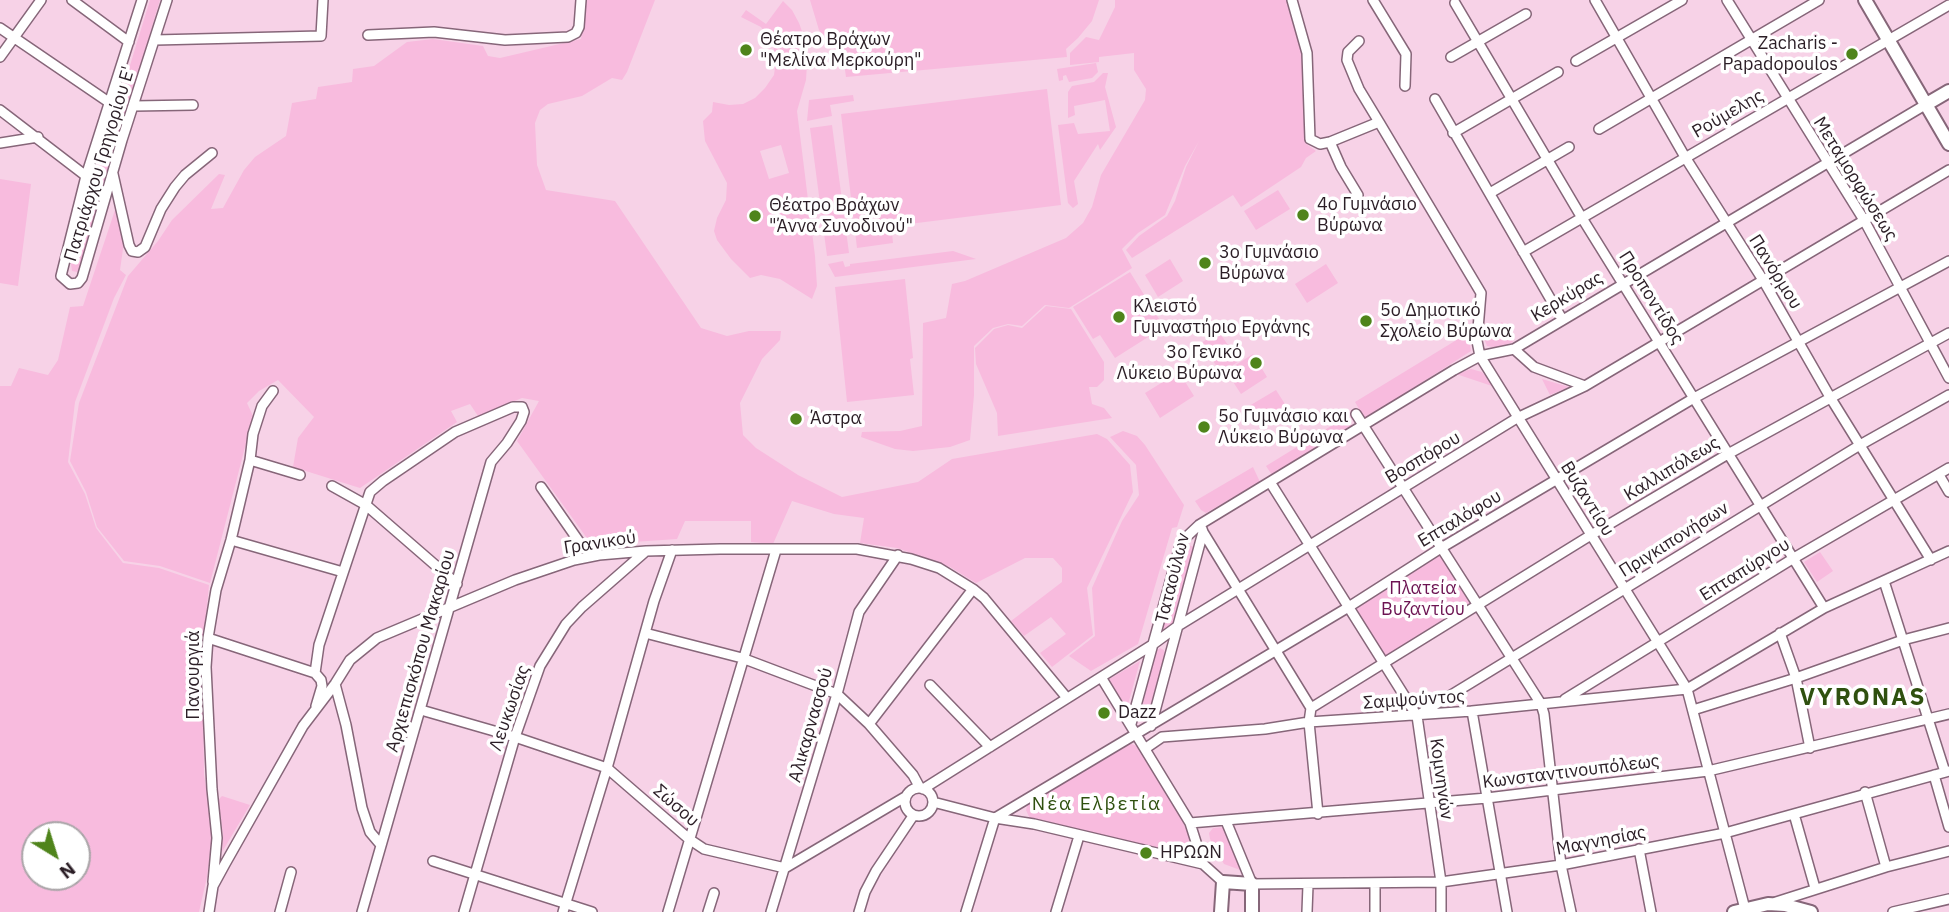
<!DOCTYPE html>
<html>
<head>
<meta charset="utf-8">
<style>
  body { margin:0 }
  #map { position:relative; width:1949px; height:912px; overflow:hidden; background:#f7d2e7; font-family:"IBM Plex Sans",sans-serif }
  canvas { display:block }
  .north { position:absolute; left:21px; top:821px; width:70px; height:70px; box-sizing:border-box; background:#fff; border:2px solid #aaa5a8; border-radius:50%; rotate:142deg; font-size:19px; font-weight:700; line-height:28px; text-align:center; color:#2b1e26 }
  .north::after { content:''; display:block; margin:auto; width:24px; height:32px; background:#4f841b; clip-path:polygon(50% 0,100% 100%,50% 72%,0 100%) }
</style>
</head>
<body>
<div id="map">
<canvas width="1949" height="912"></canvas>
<div class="north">N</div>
</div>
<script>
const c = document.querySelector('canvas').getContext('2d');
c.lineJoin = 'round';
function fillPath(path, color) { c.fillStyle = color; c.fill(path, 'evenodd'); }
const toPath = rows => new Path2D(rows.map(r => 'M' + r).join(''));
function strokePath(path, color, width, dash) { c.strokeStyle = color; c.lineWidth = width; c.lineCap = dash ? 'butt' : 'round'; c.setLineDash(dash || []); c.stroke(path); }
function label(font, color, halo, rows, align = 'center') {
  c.font = font + ' "IBM Plex Sans",sans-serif'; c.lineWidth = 7; c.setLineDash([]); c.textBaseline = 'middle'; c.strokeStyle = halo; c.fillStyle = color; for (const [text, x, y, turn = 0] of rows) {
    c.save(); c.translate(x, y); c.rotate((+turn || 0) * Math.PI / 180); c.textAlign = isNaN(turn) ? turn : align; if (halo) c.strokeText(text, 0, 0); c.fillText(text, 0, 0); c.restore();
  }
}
fillPath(toPath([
  [150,0,160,0,80,269,77,272,72,271,71,264,118,113,116,111],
  [585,0,655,0,627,72,622,80,612,78,582,96,548,104,540,110,535,123,537,165,546,190,615,201,701,328,727,336,749,331,781,331,780,340,762,359,740,403,743,435,756,448,798,475,842,497,918,482,952,459,1097,434,1107,439,1130,465,1133,492,1087,588,1093,635,1052,667,1040,653,1066,634,1051,617,1024,636,1011,621,1062,582,1062,568,1053,558,1025,558,976,583,950,567,897,548,860,543,864,518,834,514,792,501,773,544,751,542,751,521,685,521,677,539,589,545,589,541,517,441,539,401,522,398,478,416,470,404,451,411,457,422,360,488,293,467,298,438,314,417,278,380,259,391,247,403,253,416,210,583,160,566,124,561,97,527,86,492,70,461,79,403,128,276,158,241,172,220,219,174,225,175,211,209,223,208,244,170,255,157,286,136,292,103,316,99,318,87,352,82,353,69,374,66,407,42,433,39,483,46,488,56,500,58,581,39],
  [810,0,1099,0,1092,21,1078,38,1066,49,1067,57,846,77,843,56,829,45,819,30],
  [1115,0,1289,0,1304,55,1305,143,1316,151,1306,158,1301,167,1241,207,1233,195,1132,258,1126,250,1139,236,1167,216,1175,201,1186,167,1199,141,1185,166,1165,215,1138,233,1122,249,1132,268,1069,308,1045,305,1022,326,1008,324,993,328,974,346,974,395,970,440,950,447,913,451,895,449,861,437,862,432,900,431,922,426,923,323,946,318,952,284,965,281,1066,238,1083,223,1092,207,1101,175,1145,100,1146,89,1134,70,1134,53,1099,57,1099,62,1070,65,1070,53,1086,37,1103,41,1099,40,1115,7],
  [783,1,792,10,799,23,808,48,806,80,797,111,815,256,817,286,812,299,780,279,761,275,750,278,731,259,717,240,714,231,717,218,726,200,727,183,705,141,703,121,712,112,713,102,729,105,743,104,755,98,765,88,774,75,776,60,773,45,761,27,741,17,746,10,766,24],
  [781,145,789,173,769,179,760,151],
  [1096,63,1098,72,1092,78,1069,82,1066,75,1063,76,1063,80,1059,81,1057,69],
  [1103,73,1108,73,1105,87,1116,127,1100,150,1098,144,1074,181,1078,204,1073,208,1068,203,1058,125,1074,123,1078,134,1110,131,1105,100,1074,106,1075,115,1068,118,1068,92,1072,86,1094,82],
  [1047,89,1061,205,893,226,891,222,893,243,857,248,841,114],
  [853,95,854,101,830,105,832,116,807,121,809,100],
  [832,125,849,253,827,256,810,128],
  [0,179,31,184,18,286,0,283],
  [1278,190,1290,209,1256,230,1244,211],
  [116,207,120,215,124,242,120,270,126,275,114,298,75,402,68,462,85,494,96,528,123,563,159,568,209,585,204,638,203,690,204,775,213,831,207,877,199,912,0,912,0,386,11,386,19,368,48,375,58,360,70,307,83,306],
  [35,835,77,835,77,877,35,877],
  [953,251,976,259,835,277,828,264,843,261,845,267,850,266,850,264],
  [1170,259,1183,281,1158,297,1145,275],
  [1326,264,1338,283,1307,303,1295,284],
  [1130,272,1164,327,1115,358,1100,335,1093,339,1073,307],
  [905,279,913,358,910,359,914,395,847,402,835,287],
  [1046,306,1071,309,1104,362,1104,380,1097,387,1089,387,1092,404,1104,408,1112,418,998,436,997,413,976,364,975,348,994,329,1008,325,1022,328],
  [1502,322,1513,342,1498,348,1487,346,1482,333],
  [1219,332,1239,361,1221,373,1201,343],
  [1468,333,1471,351,1365,419,1355,402],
  [1253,354,1267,377,1241,394,1226,371],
  [1471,369,1482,372,1495,387,1456,374],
  [1179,372,1194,396,1160,418,1145,393],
  [1542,379,1569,387,1550,395],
  [1276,390,1290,412,1263,429,1249,406],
  [1336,423,1353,425,1272,475,1266,466],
  [1123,431,1137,436,1145,445,1184,505,1177,527,1172,528,1138,644,1091,671,1069,656,1095,636,1092,588,1122,521,1139,495,1136,465,1110,437],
  [1253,467,1260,482,1206,513,1201,510,1195,501],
  [1189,545,1194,547,1175,622,1160,632,1182,550],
  [1441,548,1478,605,1384,664,1347,608],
  [1820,552,1833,571,1817,582,1804,562],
  [1160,648,1164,650,1165,655,1151,711,1145,718,1140,718,1153,653],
  [1140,661,1126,712,1106,681],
  [1129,743,1139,747,1181,818,1192,843,1184,854,1030,819,1026,810,1028,803],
  [222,796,250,805,222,852,223,834,218,800],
  [1226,827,1243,871,1224,864,1210,839,1209,833,1213,828]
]), '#f8bbde');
const street = toPath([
  [72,0,129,42],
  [142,0,86,176,61,276,70,284,78,283,82,278,122,140,167,0],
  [1292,0,1307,53,1310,139,1320,144,1330,142,1379,122,1481,293,1477,341,1480,356,1687,689,1745,909],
  [1373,0,1406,54,1405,86],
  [1595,0,1685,157,1763,280,1830,397,1931,560],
  [1727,0,1864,220,1949,378],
  [1455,3,1582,218,1824,608],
  [0,28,110,103],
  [368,35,434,32,505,40,568,37,576,33,579,27,581,0],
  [155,40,321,36,323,0],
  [1359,41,1348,52,1347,60,1359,89,1379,122],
  [0,57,41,0],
  [1451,57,1526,14],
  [1576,61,1682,0],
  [1435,99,1562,319],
  [134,106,193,105],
  [0,110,86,176],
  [1599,129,1819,0],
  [1453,133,1558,72],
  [1330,142,1341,167,1358,195],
  [0,143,38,137],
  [113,174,129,245,132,251,138,252,145,247,161,209,175,187,185,175,212,153],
  [1490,193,1569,147],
  [1523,252,1949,5],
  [1514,349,1534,367,1585,386],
  [1356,414,1541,704,1544,714,1561,865,1571,912],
  [250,460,300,475],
  [1939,475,1949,492],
  [1270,482,1417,716,1441,882,1441,912],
  [332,486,366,505,457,584],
  [541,487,580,543,574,560],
  [1203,532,1311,708,1309,722,1318,814],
  [231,540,343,572],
  [1884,581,1945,772],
  [645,633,742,658,837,694,869,724,913,775,920,788],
  [1780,633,1796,678,1810,748],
  [208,638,315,673,321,680,322,686,316,706],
  [315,673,319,645,370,492,383,481,455,432,513,407,522,407,524,412,521,421,507,443,491,462,362,912],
  [1101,677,1190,823,1203,864,1223,882],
  [335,684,346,725,362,808,370,832,381,845],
  [930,685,990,747],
  [1565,699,1794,558,1949,468],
  [1311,708,1591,535,1728,454,1949,333],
  [421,710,515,737,607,768,689,839,704,849,785,868,905,797],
  [1693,710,1796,678,1903,640,1949,628],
  [1472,711,1507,912],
  [1420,714,1860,445,1949,395],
  [869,724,973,589],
  [1131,724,1181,542,1199,525,1454,370,1480,356,1514,349,1925,105],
  [1151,726,1203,532,1202,529],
  [1146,748,1162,737,1265,729,1309,722,1472,711,1687,689,1824,608,1949,551],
  [1934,775,1949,827],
  '905 802a14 14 0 1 1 28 0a14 14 0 1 1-28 0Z',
  [923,789,1152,645,1178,626,1517,418,1585,386,1949,170],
  [1865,792,1886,867],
  [933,802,995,818,1034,824,1203,864],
  [1794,814,1815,888],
  [995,818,1347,608,1441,548,1694,398,1949,261],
  [1226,821,1252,884,1441,882,1561,865,1725,833,1949,771],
  [1190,823,1487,798,1708,771,1949,714],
  [1639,849,1651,912],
  [433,861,592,912],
  [213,882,217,838,212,789,206,667,208,638,216,590,231,540,250,460,253,434,262,406,273,391],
  [1375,884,1375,912],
  [1776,902,1886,867,1949,851],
  [209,912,213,886,225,864,303,726,335,684,350,660,377,638,515,580,574,560,599,555,646,551,720,549,857,549,911,559,939,568,973,589,984,598,1067,698],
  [280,912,291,872],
  [464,912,515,737,540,666,566,624,582,607,646,551],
  [563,912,607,768,654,601,672,550],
  [668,912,776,550],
  [708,912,714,893],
  [771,912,837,694,859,612,898,555],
  [859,912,865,892,876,871,913,816],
  [966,912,995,818],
  [1056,912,1079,836],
  [1307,912,1308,885],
  [1893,912,1949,899]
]);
const secondary = toPath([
  [1865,0,1949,144],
  [1925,105,1949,91],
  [1221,912,1223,882,1252,884,1252,912],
  [1734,912,1768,904,1785,905,1811,912]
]);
strokePath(street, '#866679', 12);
strokePath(secondary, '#866679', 16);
strokePath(street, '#fff', 9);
strokePath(secondary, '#fff', 12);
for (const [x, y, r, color] of [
  [746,50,7,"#4f841b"],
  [1852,54,7,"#4f841b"],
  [1303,215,7,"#4f841b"],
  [755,216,7,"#4f841b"],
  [1205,263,7,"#4f841b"],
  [1119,317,7,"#4f841b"],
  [1366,321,7,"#4f841b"],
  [1256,363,7,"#4f841b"],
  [796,419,7,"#4f841b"],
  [1204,427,7,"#4f841b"],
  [1104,713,7,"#4f841b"],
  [1146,853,7,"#4f841b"]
]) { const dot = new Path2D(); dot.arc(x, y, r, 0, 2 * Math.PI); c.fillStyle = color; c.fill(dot); strokePath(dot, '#fff', 2.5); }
label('18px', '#2b1e26', '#fff', [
  ["Θέατρο Βράχων",760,40],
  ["\"Μελίνα Μερκούρη\"",760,61],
  ["Zacharis -",1838,44,"right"],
  ["Papadopoulos",1838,65,"right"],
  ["4ο Γυμνάσιο",1317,205],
  ["Βύρωνα",1317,226],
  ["Θέατρο Βράχων",769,206],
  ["\"Άννα Συνοδινού\"",769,227],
  ["3ο Γυμνάσιο",1219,253],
  ["Βύρωνα",1219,274],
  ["Κλειστό",1133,307],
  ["Γυμναστήριο Εργάνης",1133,328],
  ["5ο Δημοτικό",1380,311],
  ["Σχολείο Βύρωνα",1380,332],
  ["3o Γενικό",1242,353,"right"],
  ["Λύκειο Βύρωνα",1242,374,"right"],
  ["5ο Γυμνάσιο και",1218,417],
  ["Λύκειο Βύρωνα",1218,438],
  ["Άστρα",810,419],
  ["Dazz",1118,713],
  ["ΗΡΩΩΝ",1160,853]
], 'left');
label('18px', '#2b1e26', '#fff', [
  ["Ρούμελης",1728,114,-30],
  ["Πατριάρχου Γρηγορίου Ε'",100,164,-73],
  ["Μεταμορφώσεως",1855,179,58],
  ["Πανόρμου",1775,272,58],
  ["Κερκύρας",1567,297,-31],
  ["Προποντίδος",1651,298,58],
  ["Βοσπόρου",1423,458,-31],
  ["Καλλιπόλεως",1672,469,-31],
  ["Βυζαντίου",1587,499,58],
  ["Επταλόφου",1460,519,-31],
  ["Πριγκιπονήσων",1674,540,-32],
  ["Γρανικού",600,543,-9],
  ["Επταπύργου",1745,570,-32],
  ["Ταταούλων",1173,578,-76],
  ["Αρχιεπισκόπου Μακαρίου",421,651,-74],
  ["Πανουργιά",194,675,-90],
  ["Σαμψούντος",1414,700,-4],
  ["Λευκωσίας",510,708,-71],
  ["Αλικαρνασσού",811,725,-74],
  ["Κωνσταντινουπόλεως",1571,772,-7],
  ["Κομνηνών",1441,779,82],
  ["Σώσου",676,806,41],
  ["Μαγνησίας",1601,841,-11]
]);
label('18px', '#6c1352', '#fff', [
  ["Πλατεία",1423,589],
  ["Βυζαντίου",1423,610]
]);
c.letterSpacing = '2px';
label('19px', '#2f500f', '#fff', [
  ["Νέα Ελβετία",1097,805]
]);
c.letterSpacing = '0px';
c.letterSpacing = '2px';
label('bold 24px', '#2f500f', '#fff', [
  ["VYRONAS",1863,698]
]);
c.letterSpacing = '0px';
</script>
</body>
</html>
